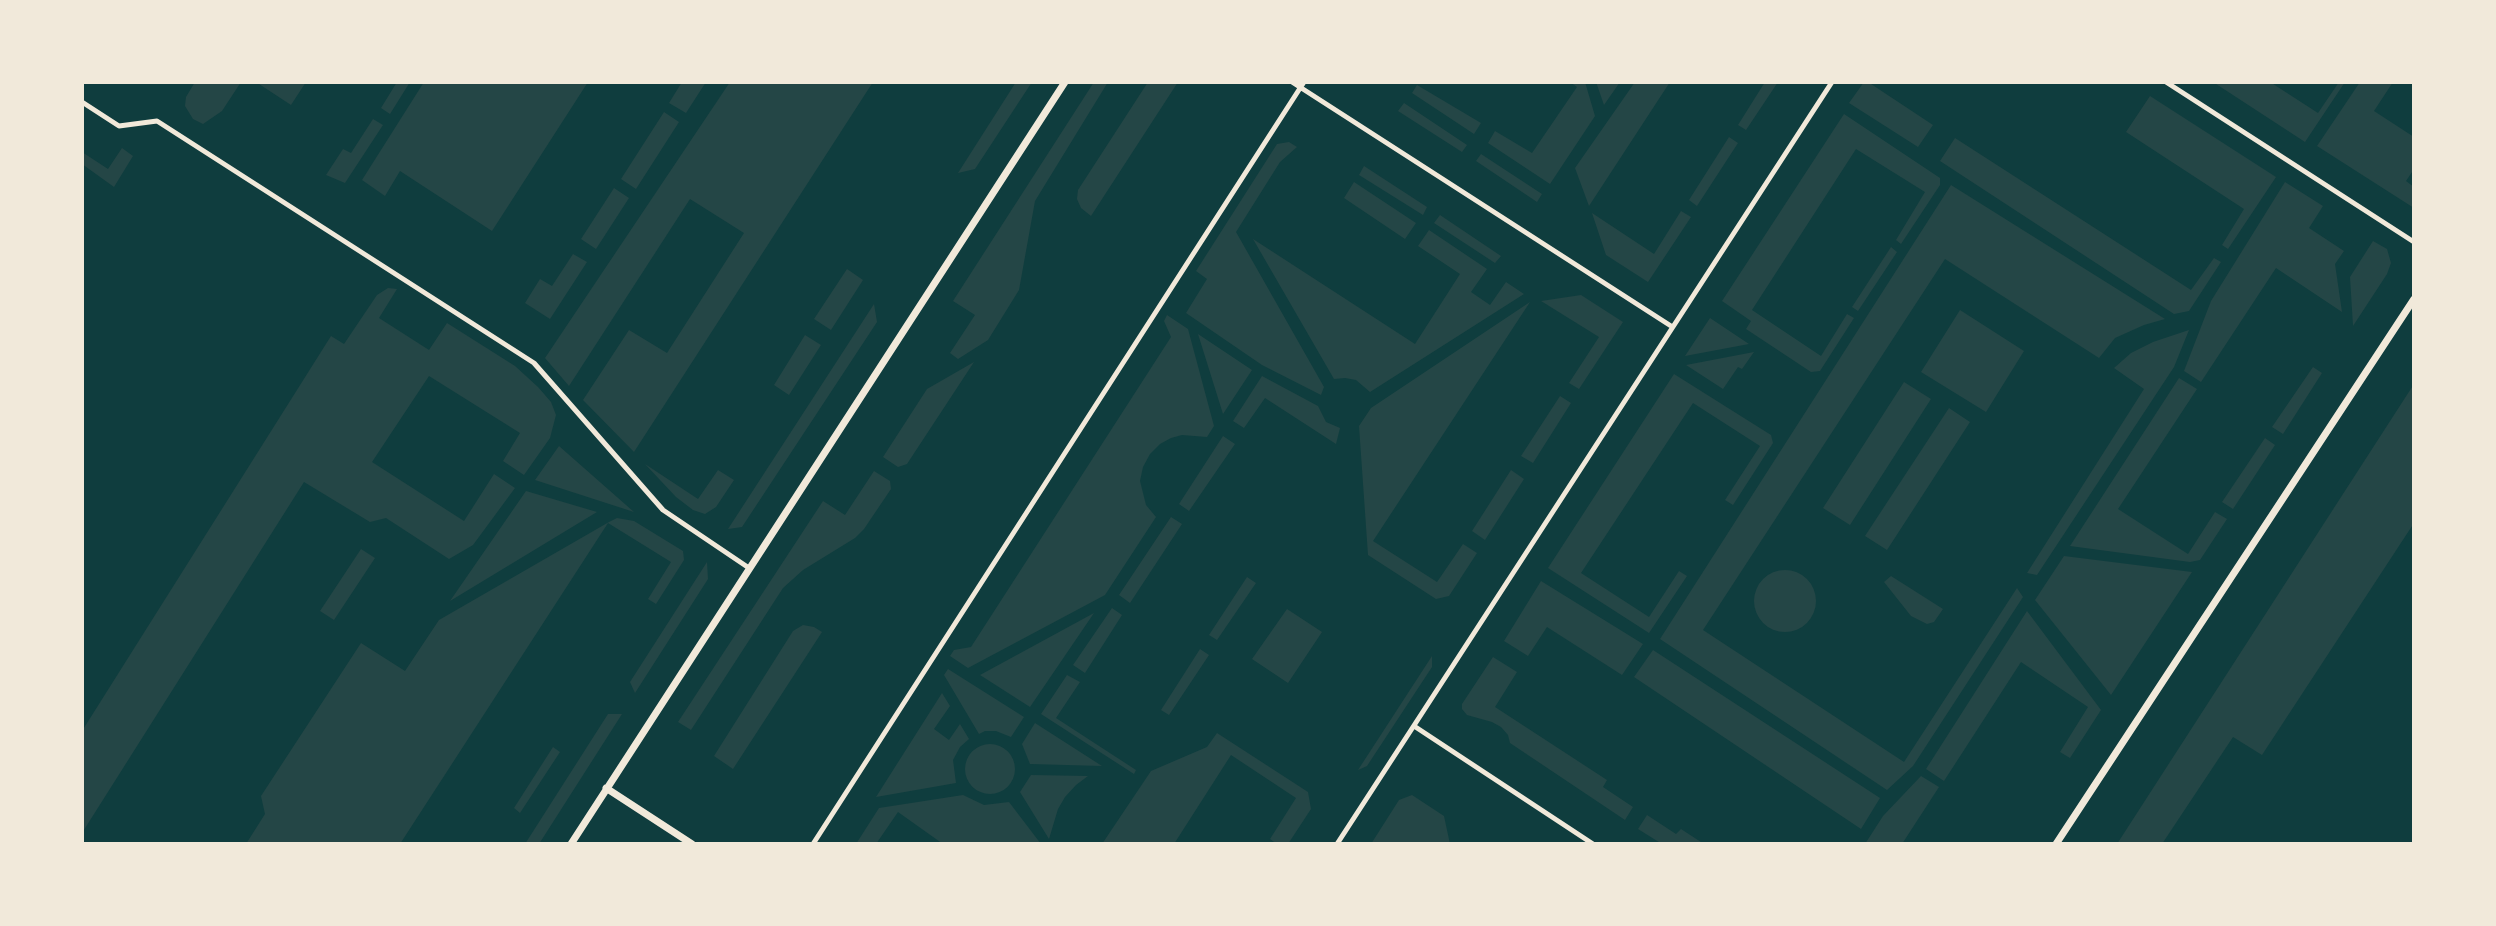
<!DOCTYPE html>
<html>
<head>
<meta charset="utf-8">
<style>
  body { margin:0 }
  #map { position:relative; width:2496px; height:926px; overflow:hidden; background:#0f3d3e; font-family:Quicksand,sans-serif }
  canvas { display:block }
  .frame { position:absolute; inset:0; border:84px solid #f1e9da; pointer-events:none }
</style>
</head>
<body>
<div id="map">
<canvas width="2496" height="926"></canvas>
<div class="frame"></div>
</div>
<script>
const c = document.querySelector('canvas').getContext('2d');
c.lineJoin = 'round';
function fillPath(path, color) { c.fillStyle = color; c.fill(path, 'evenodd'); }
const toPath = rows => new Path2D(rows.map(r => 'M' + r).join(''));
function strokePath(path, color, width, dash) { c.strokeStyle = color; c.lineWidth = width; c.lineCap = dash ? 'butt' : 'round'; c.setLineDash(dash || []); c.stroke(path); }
fillPath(toPath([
  [195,82,241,82,222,111,203,124,193,119,185,106,186,97],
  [256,82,306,82,291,105],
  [397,82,410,82,390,114,381,108],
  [424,82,588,82,492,231,400,171,385,196,362,180],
  [682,82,706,82,686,113,669,103],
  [730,82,873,82,634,452,583,400,629,330,667,353,744,233,690,199,569,386,545,358],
  [1016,82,1032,82,975,169,958,173],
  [1094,82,1108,82,1035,201,1019,290,988,340,958,359,950,353,975,315,953,301],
  [1148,82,1178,82,1091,216,1081,208,1077,199,1078,190],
  [1570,82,1585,82,1595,116,1550,184,1488,143,1495,131,1532,153,1577,87],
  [1596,82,1620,82,1604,105],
  [1635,82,1670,82,1589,206,1575,168],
  [1765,82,1778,82,1746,130,1738,125],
  [1864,82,1868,82,1933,125,1918,147,1849,103],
  [2213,82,2270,82,2318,113,2339,82,2345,82,2305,142],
  [2360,82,2393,82,2374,111,2414,137,2414,169,2406,181,2414,187,2414,208,2317,146],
  [1417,85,1481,123,1474,134,1412,93],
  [2150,96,2276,177,2228,249,2222,245,2244,209,2126,132],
  [1404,103,1467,145,1462,152,1398,111],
  [664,112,679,122,636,189,621,179],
  [1844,114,1940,178,1940,185,1901,244,1896,240,1925,192,1856,149,1752,310,1821,356,1847,314,1854,318,1820,371,1811,372,1746,329,1751,321,1722,301],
  [373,119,383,125,345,183,326,175,343,149,351,153],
  [1729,137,1738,143,1697,206,1689,200],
  [1955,138,2191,290,2214,258,2221,262,2189,311,2174,314,1940,161],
  [1289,142,1297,147,1280,162,1236,232,1324,387,1321,395,1262,365,1186,313,1207,279,1196,271,1277,144],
  [122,148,133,156,114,187,82,164,82,152,108,169],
  [1481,154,1542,194,1537,202,1476,161],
  [1364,166,1427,207,1423,215,1359,175],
  [1354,182,1416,223,1405,239,1344,198],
  [2285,182,2323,206,2309,228,2344,251,2335,264,2342,312,2276,268,2201,382,2184,371,2211,301],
  [1951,185,2165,319,2144,325,2115,338,2099,358,1945,259,1703,630,1904,762,2017,588,2023,597,1913,766,1887,790,1660,639],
  [614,188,629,198,596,249,581,239],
  [1681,211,1691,217,1648,282,1606,255,1592,213,1654,254],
  [1440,215,1501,256,1495,263,1434,223],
  [1429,230,1487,269,1471,292,1490,305,1506,282,1524,294,1370,392,1356,380,1345,378,1334,379,1253,239,1415,344,1460,274,1418,246],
  [2373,241,2387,249,2391,263,2387,274,2353,326,2350,277],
  [1891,247,1897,252,1858,311,1852,307],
  [573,254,587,262,550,319,525,303,540,279,552,286],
  [847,269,863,280,831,330,814,319],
  [388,288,397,289,379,318,429,350,447,323,515,366,538,387,551,402,556,415,550,438,524,475,503,461,520,433,429,376,372,462,464,521,494,474,515,488,473,545,449,559,386,518,370,522,304,482,82,833,82,731,331,336,344,344,377,295],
  [1581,295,1623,322,1579,389,1569,383,1599,337,1541,301],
  [1530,302,1373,541,1437,582,1463,544,1477,553,1449,596,1436,599,1368,555,1359,426,1371,408],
  [874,304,877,322,742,527,728,529],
  [1960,310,2024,351,1986,412,1921,372],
  [1167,315,1188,329,1214,426,1207,437,1182,435,1171,438,1160,444,1150,454,1143,467,1140,481,1146,505,1156,517,1105,595,968,668,950,656,954,650,971,647,1171,337,1164,321],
  [1710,318,1749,344,1685,356],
  [2189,330,2174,367,2037,575,2027,573,2144,389,2114,368,2131,353,2153,342],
  [1198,334,1252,370,1223,414],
  [805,335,821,345,789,395,774,385],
  [1754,352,1742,369,1738,367,1723,389,1686,365],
  [974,362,907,464,898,467,883,457,927,389],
  [2313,367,2322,373,2283,434,2272,427],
  [1674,374,1771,435,1773,443,1733,505,1725,500,1760,446,1693,403,1581,573,1649,617,1679,571,1687,576,1649,633,1548,568],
  [1262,376,1318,406,1326,422,1340,428,1336,444,1265,398,1244,428,1233,421],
  [2179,378,2197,389,2118,509,2188,554,2215,512,2227,519,2200,560,2190,562,2070,546],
  [1904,382,1931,399,1850,525,1823,508],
  [2414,384,2414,523,2262,755,2233,737,2162,844,2117,844],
  [1560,396,1571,403,1533,463,1521,456],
  [1949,408,1970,422,1887,550,1865,536],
  [1223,436,1235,444,1189,511,1179,504],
  [2265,438,2275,445,2233,509,2222,502],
  [559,446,634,512,535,480],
  [645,464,698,499,718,470,734,480,716,507,705,514,693,510,676,497],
  [1511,470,1524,479,1485,540,1472,531],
  [874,471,890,481,891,489,864,529,855,538,803,570,783,588,691,730,678,722,823,501,845,515],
  [526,491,597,512,450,601],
  [1171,517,1182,524,1130,603,1119,595],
  [617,518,634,521,683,551,684,560,656,604,648,599,671,562,608,523,400,844,246,844,265,814,261,796,361,643,405,671,439,620,609,522],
  [361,549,375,558,334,620,320,611],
  [2064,556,2192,572,2111,695,2035,600],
  [707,562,708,579,635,693,630,682],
  '1754 601a31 31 0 1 1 62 0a31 31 0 1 1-62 0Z',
  [1891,576,1943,609,1934,622,1927,624,1911,616,1884,582],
  [1247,577,1256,583,1217,640,1209,635],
  [1541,581,1643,644,1622,675,1547,627,1528,656,1504,641],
  [1112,608,1122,615,1085,673,1073,665],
  [1287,609,1322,632,1288,683,1252,659],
  [2027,611,2101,710,2070,758,2060,752,2088,707,2021,662,1944,781,1926,769],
  [1094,613,1030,707,980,675],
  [803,625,814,627,822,632,733,769,714,756,793,631],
  [1200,649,1209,655,1169,715,1161,710],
  [1653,650,1880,798,1861,829,1634,677],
  [1432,656,1432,667,1367,766,1358,770],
  [1493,657,1517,672,1495,707,1607,780,1603,787,1633,807,1625,820,1510,743,1508,735,1501,727,1492,722,1467,715,1462,709,1462,704],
  [948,669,1024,717,1011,737,996,731,985,731,979,734,944,675],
  [1067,675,1080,682,1056,718,1136,770,1134,774,1041,714],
  [942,693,950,706,934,729,949,740,960,724,969,739,960,747,953,760,956,783,876,797],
  [608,714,622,714,539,844,525,844],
  [1035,723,1102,766,1030,764,1022,744],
  [1217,733,1308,792,1311,809,1288,844,1277,844,1270,839,1296,798,1231,755,1174,844,1102,844,1151,771,1207,747],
  '965 769a25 25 0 1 1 50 0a25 25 0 1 1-50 0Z',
  [553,747,560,752,520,813,514,808],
  [1031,775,1088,776,1076,785,1065,797,1058,809,1049,839,1020,792],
  [1921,776,1939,787,1902,844,1865,844,1883,816],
  [963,795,984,805,1009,802,1041,844,943,844,898,812,876,844,856,844,879,808],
  [1412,795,1444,816,1450,844,1371,844,1399,800],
  [1647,815,1676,834,1681,829,1704,844,1662,844,1638,829]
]), '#244646');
strokePath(toPath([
  [1292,82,1671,326],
  [2166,82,2414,242],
  [82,102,119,126,157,121,534,363,663,510,749,568],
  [1414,726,1593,844],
  [813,844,1304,82],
  [1337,844,1832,82]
]), '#f1e9da', 5);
strokePath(toPath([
  [606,788,692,844],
  [571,844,1065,82],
  [2056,844,2414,299]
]), '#f1e9da', 7);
</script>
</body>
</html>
